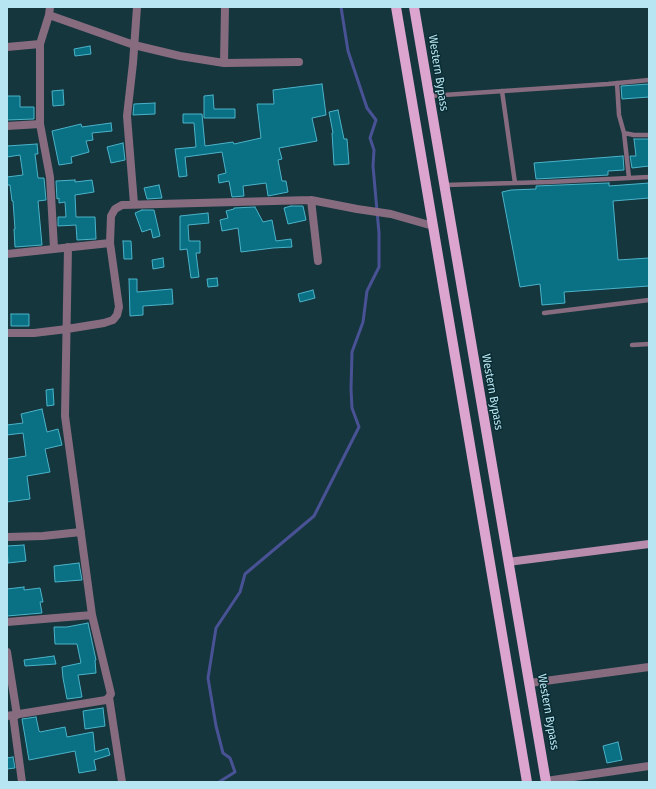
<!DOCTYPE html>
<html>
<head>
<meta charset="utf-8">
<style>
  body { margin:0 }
  #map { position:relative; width:656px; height:789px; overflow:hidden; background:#15363d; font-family:"Fira Sans Condensed",sans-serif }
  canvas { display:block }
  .frame { position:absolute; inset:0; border:8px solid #b7e5f1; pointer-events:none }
</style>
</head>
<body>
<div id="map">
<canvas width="656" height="789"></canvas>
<div class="frame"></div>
</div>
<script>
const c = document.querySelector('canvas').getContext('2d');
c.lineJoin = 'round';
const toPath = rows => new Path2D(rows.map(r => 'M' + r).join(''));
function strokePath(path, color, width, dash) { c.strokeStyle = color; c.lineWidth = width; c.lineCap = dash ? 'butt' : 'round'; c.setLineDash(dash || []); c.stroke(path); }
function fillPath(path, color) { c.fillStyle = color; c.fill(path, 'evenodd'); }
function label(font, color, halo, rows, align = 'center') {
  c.font = font + ' "Fira Sans Condensed",sans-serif'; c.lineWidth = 3; c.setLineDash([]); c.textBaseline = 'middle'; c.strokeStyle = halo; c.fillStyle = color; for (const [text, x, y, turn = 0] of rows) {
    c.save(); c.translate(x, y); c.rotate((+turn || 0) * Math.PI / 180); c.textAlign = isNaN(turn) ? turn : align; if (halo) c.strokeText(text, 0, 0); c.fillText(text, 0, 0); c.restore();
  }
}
strokePath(toPath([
  [219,782,235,772,230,758,223,753,216,726,208,678,216,628,240,592,245,574,314,516,359,427,352,408,351,389,352,352,363,322,367,291,379,267,379,233,373,166,374,150,370,138,376,120,367,108,348,51,341,7]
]), '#485295', 3);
const building = toPath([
  [90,46,91,54,75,56,74,49,90,46],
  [322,84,326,115,312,118,317,141,279,148,282,159,278,160,282,181,286,181,288,192,268,196,266,183,243,186,244,196,232,197,229,181,219,183,218,175,226,173,222,152,185,157,187,176,179,177,175,149,196,147,194,123,183,123,183,114,202,114,205,146,233,142,234,144,261,138,257,104,274,104,273,90,322,84],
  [649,84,649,97,622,99,621,86,649,84],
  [63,90,64,105,53,106,52,91,63,90],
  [213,95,214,109,235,109,235,118,204,118,204,96,213,95],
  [7,96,20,96,20,107,34,107,34,119,7,120,7,96],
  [155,103,155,114,133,115,134,104,155,103],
  [338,110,344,139,347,139,349,164,334,165,332,133,333,133,329,112,338,110],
  [111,123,112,131,92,133,93,140,86,141,89,152,71,157,72,163,59,165,52,131,81,124,82,127,111,123],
  [634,139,649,139,649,166,632,168,630,156,636,156,634,139],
  [123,143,125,160,111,163,107,147,123,143],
  [37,144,38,154,35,154,38,178,44,178,46,200,38,201,42,245,15,247,14,229,15,229,13,201,12,201,10,185,7,185,7,177,23,175,20,155,7,157,7,146,37,144],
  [623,156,624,170,608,171,608,175,536,179,534,163,623,156],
  [75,180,75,182,92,180,94,192,75,195,76,217,95,217,96,239,77,240,76,225,58,226,58,217,66,217,65,202,59,203,59,198,57,199,56,181,75,180],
  [609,183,609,186,649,183,649,198,613,201,618,260,649,258,649,286,564,292,565,303,542,305,540,284,520,287,502,192,511,190,536,189,536,186,609,183],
  [159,185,162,198,147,199,144,188,159,185],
  [291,206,303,206,306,220,288,224,284,208,291,206],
  [255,207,263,222,272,220,276,241,291,239,292,247,273,248,241,252,238,228,222,231,220,220,228,218,226,211,234,209,234,208,255,207],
  [142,210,154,210,160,236,153,238,151,229,142,232,135,213,142,210],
  [208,213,209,223,188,225,189,241,200,241,200,253,196,253,199,277,191,278,187,249,180,250,180,216,208,213],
  [123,241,131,241,132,259,124,259,123,241],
  [163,258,164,267,153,269,152,260,163,258],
  [217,278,218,286,208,287,207,279,217,278],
  [129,279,137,279,137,292,172,289,173,304,143,306,143,315,130,316,129,279],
  [313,290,315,298,300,302,298,294,313,290],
  [11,314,29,314,29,326,11,326,11,314],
  [53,389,54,405,47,406,46,390,53,389],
  [42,409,47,432,58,429,62,445,45,449,50,472,27,476,30,499,7,502,7,459,26,456,23,433,7,435,7,425,23,423,21,414,42,409],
  [24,545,26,561,8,563,7,546,24,545],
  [79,563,82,580,55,582,54,566,79,563],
  [24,587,24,590,40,588,43,602,40,602,42,613,7,616,7,589,24,587],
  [88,623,96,660,95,660,96,673,78,675,82,697,67,699,63,678,62,667,81,663,77,644,55,644,54,627,67,627,88,623],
  [54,656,56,664,25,666,24,660,54,656],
  [103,708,105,726,85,729,83,711,103,708],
  [36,717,39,731,40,732,65,727,67,737,93,732,95,752,108,748,110,755,94,760,96,770,79,773,75,751,29,760,22,719,36,717],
  [618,742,622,760,607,763,603,746,618,742],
  [13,757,15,768,7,769,7,758,13,757]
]);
fillPath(building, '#0a7083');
strokePath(building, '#4bb3ca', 1);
strokePath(toPath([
  [617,83,619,115,624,133,629,178],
  [502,91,515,183],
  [429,96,608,84,649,80],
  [624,133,634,135,649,135],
  [445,185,549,182,649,177],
  [544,313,649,300],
  [632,345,649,344]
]), '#876c80', 4.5);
strokePath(toPath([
  [50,7,49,15,40,44,40,124,50,177,54,248],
  [49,15,134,45,180,56,224,63,299,62],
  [7,47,40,44],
  [224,63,225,7],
  [7,126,40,124],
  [311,200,318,261],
  [134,204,127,116,133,63,137,7],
  [68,247,65,416,92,615,111,694,109,697,122,782],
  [7,254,110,243],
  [7,333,34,333,67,329,104,323,113,320,117,315,119,307,110,243,111,216,115,209,122,205,311,200,357,209,391,214,433,226],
  [7,537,43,536,81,532],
  [7,622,92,615],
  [7,652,17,715],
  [530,683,649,667],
  [13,715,22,782],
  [7,716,106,700,109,697],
  [546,781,649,766]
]), '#876c80', 8);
strokePath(toPath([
  [508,562,649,544]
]), '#b78cad', 8);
strokePath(toPath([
  [396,7,527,782],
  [414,7,546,782]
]), '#dca5cf', 10);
label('12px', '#b7e5f1', '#0a2c33', [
  ["Western Bypass",438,73,81],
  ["Western Bypass",492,392,80],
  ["Western Bypass",548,712,80]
]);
</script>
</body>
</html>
